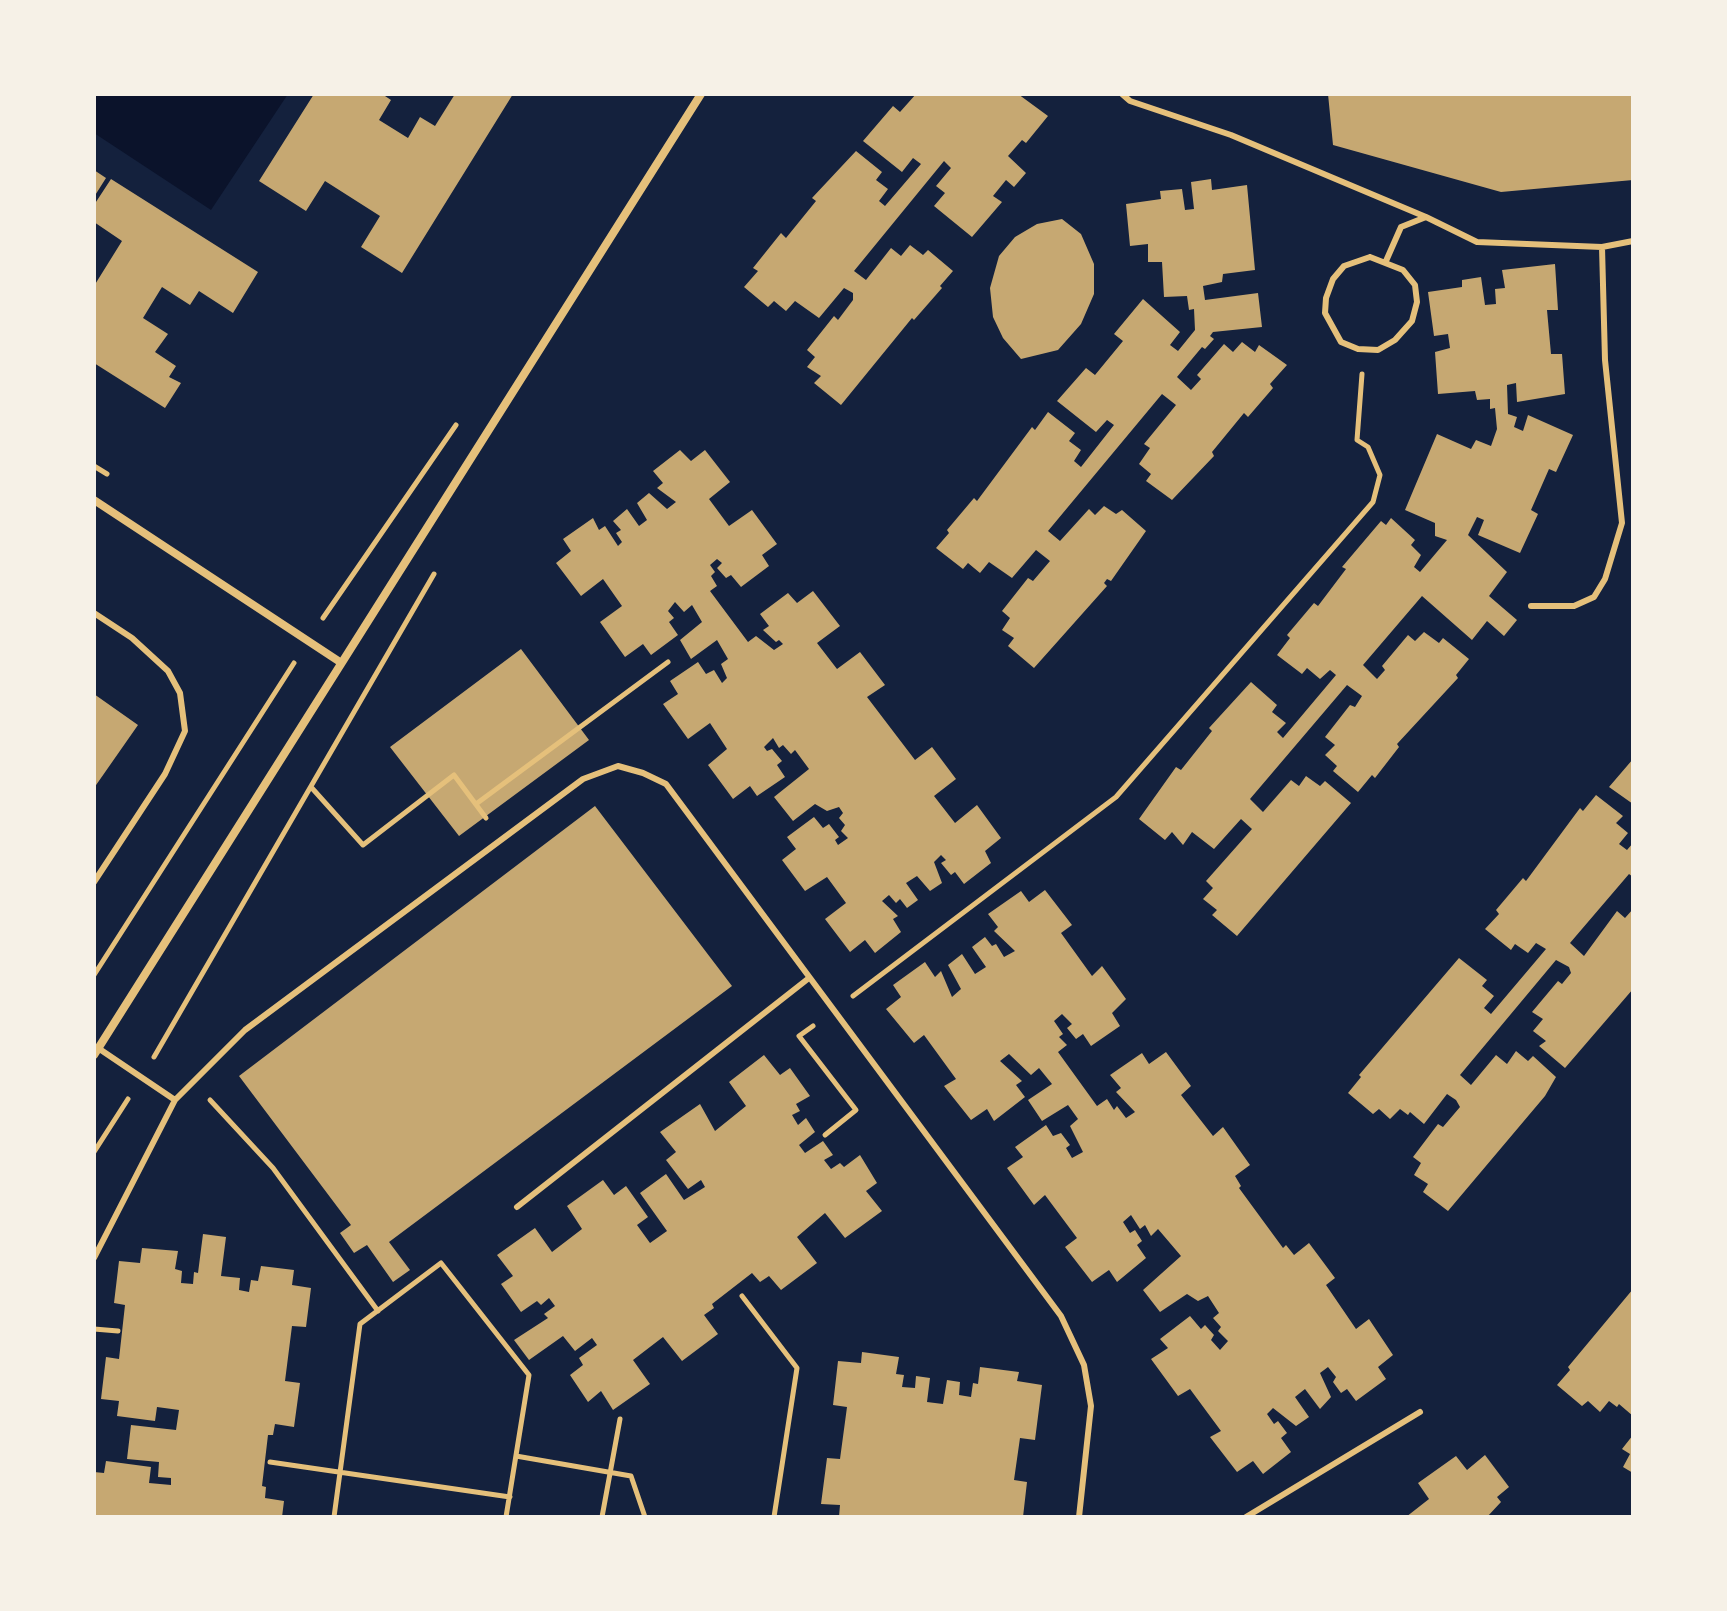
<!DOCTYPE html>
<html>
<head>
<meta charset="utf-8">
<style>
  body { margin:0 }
  #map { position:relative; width:1727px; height:1611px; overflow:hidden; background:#14213d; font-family:Inter,sans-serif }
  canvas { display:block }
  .frame { position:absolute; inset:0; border:96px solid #f6f1e7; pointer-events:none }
</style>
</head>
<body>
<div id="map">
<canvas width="1727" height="1611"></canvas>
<div class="frame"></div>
</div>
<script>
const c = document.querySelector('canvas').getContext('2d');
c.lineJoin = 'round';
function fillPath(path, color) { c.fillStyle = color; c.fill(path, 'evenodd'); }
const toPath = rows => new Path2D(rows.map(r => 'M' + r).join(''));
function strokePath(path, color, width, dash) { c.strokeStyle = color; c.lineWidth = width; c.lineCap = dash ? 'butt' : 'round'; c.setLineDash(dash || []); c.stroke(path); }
fillPath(toPath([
  [94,94,288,94,211,210,94,133]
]), '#0b132b');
fillPath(toPath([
  [314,94,382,94,391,100,379,120,408,138,420,117,435,126,455,94,513,94,402,273,361,247,380,216,325,181,306,211,259,181],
  [916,94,1018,94,1048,116,1026,143,1022,140,1008,156,1026,173,1014,187,1006,180,993,196,1002,202,972,237,934,206,945,193,936,186,951,168,944,161,854,271,866,280,891,248,901,256,910,245,923,255,928,250,953,271,940,286,942,288,914,320,912,318,841,405,814,383,821,376,807,367,815,357,807,350,834,316,838,320,853,300,853,293,844,288,819,318,795,301,786,311,774,301,768,307,744,287,758,271,753,268,781,233,786,238,816,201,812,198,856,151,882,172,876,180,888,189,879,201,885,206,921,164,913,158,902,172,863,141,893,106,900,112],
  [1328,94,1633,94,1633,180,1501,192,1333,145],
  [94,170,106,178,94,197],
  [111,179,258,272,233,313,199,291,190,305,162,287,143,318,168,334,155,352,176,366,169,377,181,383,165,408,94,363,94,286,122,241,94,222,94,205],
  [1211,179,1212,190,1247,185,1255,270,1223,274,1222,282,1203,286,1205,300,1258,293,1262,327,1213,332,1210,336,1214,339,1205,349,1202,347,1177,377,1191,390,1201,379,1197,375,1224,344,1233,352,1242,342,1255,352,1259,345,1287,365,1270,384,1273,388,1248,417,1244,413,1212,452,1214,456,1172,500,1146,481,1151,474,1139,464,1150,448,1144,444,1176,405,1162,394,1048,531,1060,541,1089,509,1095,515,1104,506,1116,514,1122,510,1146,531,1111,581,1107,579,1104,583,1107,586,1034,668,1008,646,1014,638,1002,630,1010,618,1002,611,1028,578,1033,581,1050,561,1036,550,1012,578,989,562,980,573,968,563,963,569,936,548,949,533,947,530,974,498,977,501,1032,427,1035,430,1048,412,1075,433,1069,441,1081,450,1074,461,1081,467,1114,425,1107,420,1096,432,1057,401,1086,368,1095,375,1123,341,1114,334,1143,299,1180,332,1170,345,1178,351,1195,330,1194,309,1189,310,1187,296,1164,297,1162,262,1148,262,1148,244,1130,246,1126,204,1161,199,1160,191,1182,189,1185,210,1194,209,1191,182],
  [1062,219,1081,234,1094,264,1094,294,1081,324,1058,350,1021,359,1003,338,993,317,990,288,999,256,1015,237,1037,224],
  [1555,264,1558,310,1547,310,1551,354,1562,354,1565,394,1517,402,1516,383,1507,385,1508,414,1517,417,1514,427,1523,431,1528,415,1573,435,1556,472,1549,469,1531,510,1538,514,1520,553,1478,535,1484,520,1477,517,1468,535,1507,572,1489,596,1517,620,1504,636,1487,621,1472,640,1422,596,1363,665,1377,679,1385,670,1382,666,1408,635,1415,641,1424,632,1439,643,1443,638,1469,659,1456,675,1458,678,1397,744,1399,747,1375,778,1372,775,1358,792,1333,771,1337,766,1325,755,1335,745,1325,737,1350,705,1355,707,1362,696,1347,685,1250,799,1263,812,1291,780,1299,786,1306,776,1320,786,1325,781,1351,803,1237,936,1212,915,1217,910,1203,899,1213,888,1206,881,1252,829,1241,819,1214,849,1192,832,1183,845,1172,832,1165,840,1139,819,1176,767,1181,770,1212,731,1209,728,1251,682,1277,705,1272,712,1286,723,1277,732,1283,738,1336,675,1330,670,1320,679,1307,668,1302,674,1277,655,1290,638,1287,635,1314,603,1318,606,1346,569,1342,567,1381,521,1386,525,1391,518,1415,540,1411,545,1421,555,1414,567,1420,572,1447,540,1435,536,1435,523,1405,510,1437,434,1471,449,1476,440,1491,446,1497,429,1495,408,1490,409,1490,399,1477,400,1475,391,1438,394,1435,352,1450,348,1448,334,1434,336,1428,292,1462,287,1462,280,1481,277,1485,305,1496,304,1495,289,1505,288,1502,270],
  [680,450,691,461,705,450,730,482,709,499,729,526,752,510,777,544,762,555,769,566,741,587,731,575,726,578,717,568,722,563,717,559,710,565,715,572,711,576,717,586,710,591,748,642,756,636,774,650,783,644,779,640,776,642,763,630,769,626,760,614,788,593,797,603,813,591,840,626,817,643,837,669,860,652,885,685,867,697,915,760,932,747,956,779,934,796,955,823,977,805,1001,838,985,851,991,863,964,884,955,872,951,875,941,863,946,860,941,855,934,862,942,883,930,891,917,876,906,883,918,900,907,908,900,899,896,903,889,895,882,901,898,916,893,919,901,932,875,953,865,940,850,952,825,919,846,903,827,877,805,891,782,860,796,849,787,837,814,817,823,828,829,824,839,837,835,840,838,845,848,838,841,831,845,825,839,818,843,813,839,807,827,811,815,804,793,821,774,797,809,769,795,750,791,754,783,745,779,748,773,738,764,747,767,751,772,749,782,761,777,765,785,777,757,796,750,786,733,799,708,765,727,749,710,723,688,739,663,704,678,694,670,681,698,662,706,674,714,670,722,683,727,678,721,664,728,659,717,640,691,659,680,640,702,622,692,605,684,612,675,602,668,611,674,618,669,622,678,635,651,655,643,644,625,657,600,622,622,606,603,579,581,596,556,563,571,551,563,539,593,518,599,530,605,526,618,546,622,542,616,533,621,530,613,521,627,509,639,526,647,520,637,503,649,493,667,509,676,502,657,488,663,483,653,471],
  [521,649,589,740,459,836,390,747],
  [94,694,138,725,94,788],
  [1633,759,1633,804,1609,787],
  [1596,795,1623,816,1616,823,1628,833,1619,844,1627,850,1633,843,1633,877,1629,874,1570,943,1584,956,1617,911,1625,918,1633,909,1633,989,1565,1068,1539,1046,1546,1041,1533,1031,1543,1019,1532,1012,1558,981,1562,984,1571,973,1569,967,1556,960,1460,1075,1471,1085,1496,1055,1507,1064,1516,1051,1528,1061,1533,1056,1556,1077,1545,1096,1448,1211,1423,1192,1428,1184,1414,1175,1421,1163,1413,1157,1438,1124,1443,1127,1460,1107,1456,1100,1447,1094,1424,1124,1410,1112,1408,1115,1400,1109,1390,1119,1379,1109,1373,1114,1348,1093,1361,1077,1359,1075,1459,958,1487,980,1482,986,1494,996,1484,1008,1491,1014,1546,949,1536,943,1528,953,1515,944,1511,950,1485,929,1499,914,1496,910,1523,878,1526,881,1580,808,1583,811],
  [595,806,732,986,389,1242,410,1270,393,1282,367,1245,354,1253,340,1233,351,1225,239,1076],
  [1045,890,1072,925,1061,933,1092,976,1102,966,1126,999,1112,1013,1120,1026,1091,1046,1083,1034,1076,1039,1067,1028,1072,1024,1062,1014,1054,1021,1063,1034,1059,1037,1067,1045,1058,1052,1097,1106,1107,1099,1114,1110,1117,1106,1126,1118,1135,1112,1116,1092,1121,1088,1110,1075,1142,1053,1149,1064,1166,1052,1191,1086,1181,1095,1213,1136,1223,1127,1250,1165,1235,1176,1241,1186,1239,1188,1283,1248,1286,1245,1294,1255,1309,1243,1335,1278,1326,1285,1356,1329,1369,1319,1393,1355,1378,1367,1386,1379,1356,1401,1347,1389,1341,1393,1333,1382,1336,1377,1328,1367,1320,1373,1331,1397,1320,1409,1305,1389,1295,1397,1309,1417,1296,1426,1273,1408,1267,1414,1274,1424,1278,1421,1287,1433,1281,1438,1291,1452,1263,1474,1253,1461,1237,1472,1210,1437,1221,1431,1190,1389,1178,1396,1151,1359,1168,1348,1160,1339,1190,1316,1201,1329,1205,1325,1214,1335,1211,1340,1220,1350,1228,1341,1218,1331,1221,1327,1213,1318,1219,1313,1208,1296,1198,1301,1187,1294,1160,1312,1143,1290,1181,1256,1158,1229,1151,1236,1145,1225,1140,1229,1131,1215,1123,1222,1130,1233,1135,1230,1142,1241,1137,1245,1146,1258,1117,1282,1109,1270,1092,1282,1065,1247,1077,1238,1045,1195,1034,1205,1007,1168,1023,1157,1015,1147,1046,1125,1053,1136,1061,1133,1070,1145,1066,1148,1072,1158,1083,1152,1070,1126,1078,1119,1068,1105,1042,1121,1028,1100,1052,1084,1039,1068,1031,1075,1009,1054,1000,1061,1022,1081,1016,1085,1025,1097,994,1121,987,1109,971,1120,944,1086,956,1079,924,1035,914,1043,886,1009,901,997,893,985,925,962,935,977,941,971,952,997,961,989,948,965,962,954,975,974,986,967,972,947,985,937,992,946,996,944,1004,957,1015,951,994,931,998,927,988,914,1021,891,1029,902],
  [764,1055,780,1075,790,1068,810,1096,796,1104,800,1111,792,1115,798,1125,806,1118,815,1132,799,1145,805,1153,823,1141,833,1155,824,1160,831,1169,840,1163,844,1167,860,1155,877,1183,866,1191,882,1211,845,1238,825,1213,797,1237,817,1263,781,1290,769,1276,760,1282,752,1273,712,1304,714,1308,704,1315,718,1334,682,1361,663,1337,633,1360,650,1384,613,1410,601,1391,588,1402,570,1375,583,1365,579,1358,597,1345,592,1338,575,1351,563,1336,529,1360,514,1340,548,1318,544,1314,555,1306,549,1298,541,1305,537,1301,521,1312,501,1284,513,1276,497,1255,535,1228,552,1252,582,1229,567,1206,603,1180,614,1195,626,1186,648,1217,637,1225,650,1243,667,1231,640,1193,666,1174,684,1200,705,1187,701,1180,688,1189,666,1160,676,1152,660,1132,700,1104,715,1131,746,1106,729,1082],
  [203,1234,226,1237,221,1276,240,1278,239,1290,249,1292,251,1280,258,1281,261,1266,294,1270,292,1285,311,1288,306,1327,292,1326,285,1381,300,1383,294,1427,275,1424,273,1435,268,1435,262,1486,266,1487,265,1498,284,1501,282,1517,94,1517,94,1472,104,1473,106,1461,151,1467,149,1483,171,1485,171,1478,158,1477,159,1462,127,1459,131,1425,176,1430,179,1410,157,1407,155,1421,117,1416,119,1401,101,1399,106,1357,119,1359,125,1305,114,1303,119,1261,140,1263,142,1248,178,1251,175,1269,182,1271,181,1283,193,1284,194,1272,198,1273],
  [1633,1289,1633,1416,1619,1404,1617,1407,1609,1401,1600,1412,1588,1401,1582,1406,1557,1385,1570,1370,1568,1367],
  [862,1352,899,1357,896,1374,904,1375,902,1387,915,1388,916,1376,930,1378,927,1402,943,1404,947,1380,960,1382,959,1395,971,1397,973,1383,978,1384,980,1367,1019,1372,1017,1381,1042,1385,1035,1440,1020,1438,1014,1480,1027,1482,1023,1517,839,1517,840,1505,821,1504,827,1458,840,1459,847,1407,833,1405,838,1361,861,1363],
  [1633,1435,1633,1473,1623,1467,1630,1454,1622,1449],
  [1485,1455,1509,1487,1497,1497,1501,1502,1487,1517,1406,1517,1429,1499,1418,1483,1456,1456,1467,1470]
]), '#c6a872');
strokePath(toPath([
  [94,466,107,474],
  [323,618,456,425],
  [311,787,363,845,454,775,486,818],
  [476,804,668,662],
  [94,975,294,663],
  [853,996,1116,797,1373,502,1380,475,1368,447,1357,440,1362,374],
  [813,1026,799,1036,856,1110,825,1135],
  [154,1057,434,574],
  [210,1100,273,1168,378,1311],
  [94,1152,128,1099],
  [742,1296,797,1368,774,1517],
  [94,1329,118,1331],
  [516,1456,631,1476,645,1517],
  [270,1462,510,1497],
  [334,1517,360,1324,441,1263,529,1375,506,1517],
  [602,1517,620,1419]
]), '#e5c07b', 5);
strokePath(toPath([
  [1122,94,1130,101,1231,135,1426,217,1477,242,1602,247,1633,241],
  [1370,257,1403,270,1415,285,1417,302,1412,321,1395,340,1378,350,1358,349,1341,342,1325,313,1326,298,1333,279,1344,266,1370,257],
  [1386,261,1401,227,1426,217],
  [1531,606,1574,606,1594,597,1605,579,1622,523,1605,360,1602,247],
  [94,613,132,638,168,671,180,693,185,731,165,774,94,882],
  [98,1048,175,1100],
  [517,1207,809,978],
  [94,1258,175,1100,245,1030,583,779,618,766,643,773,666,784,1061,1316,1084,1365,1091,1406,1079,1517],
  [1246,1517,1420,1412]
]), '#e5c07b', 6);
strokePath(toPath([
  [94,500,340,662],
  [94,1055,701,94]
]), '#e5c07b', 8);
</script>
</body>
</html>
